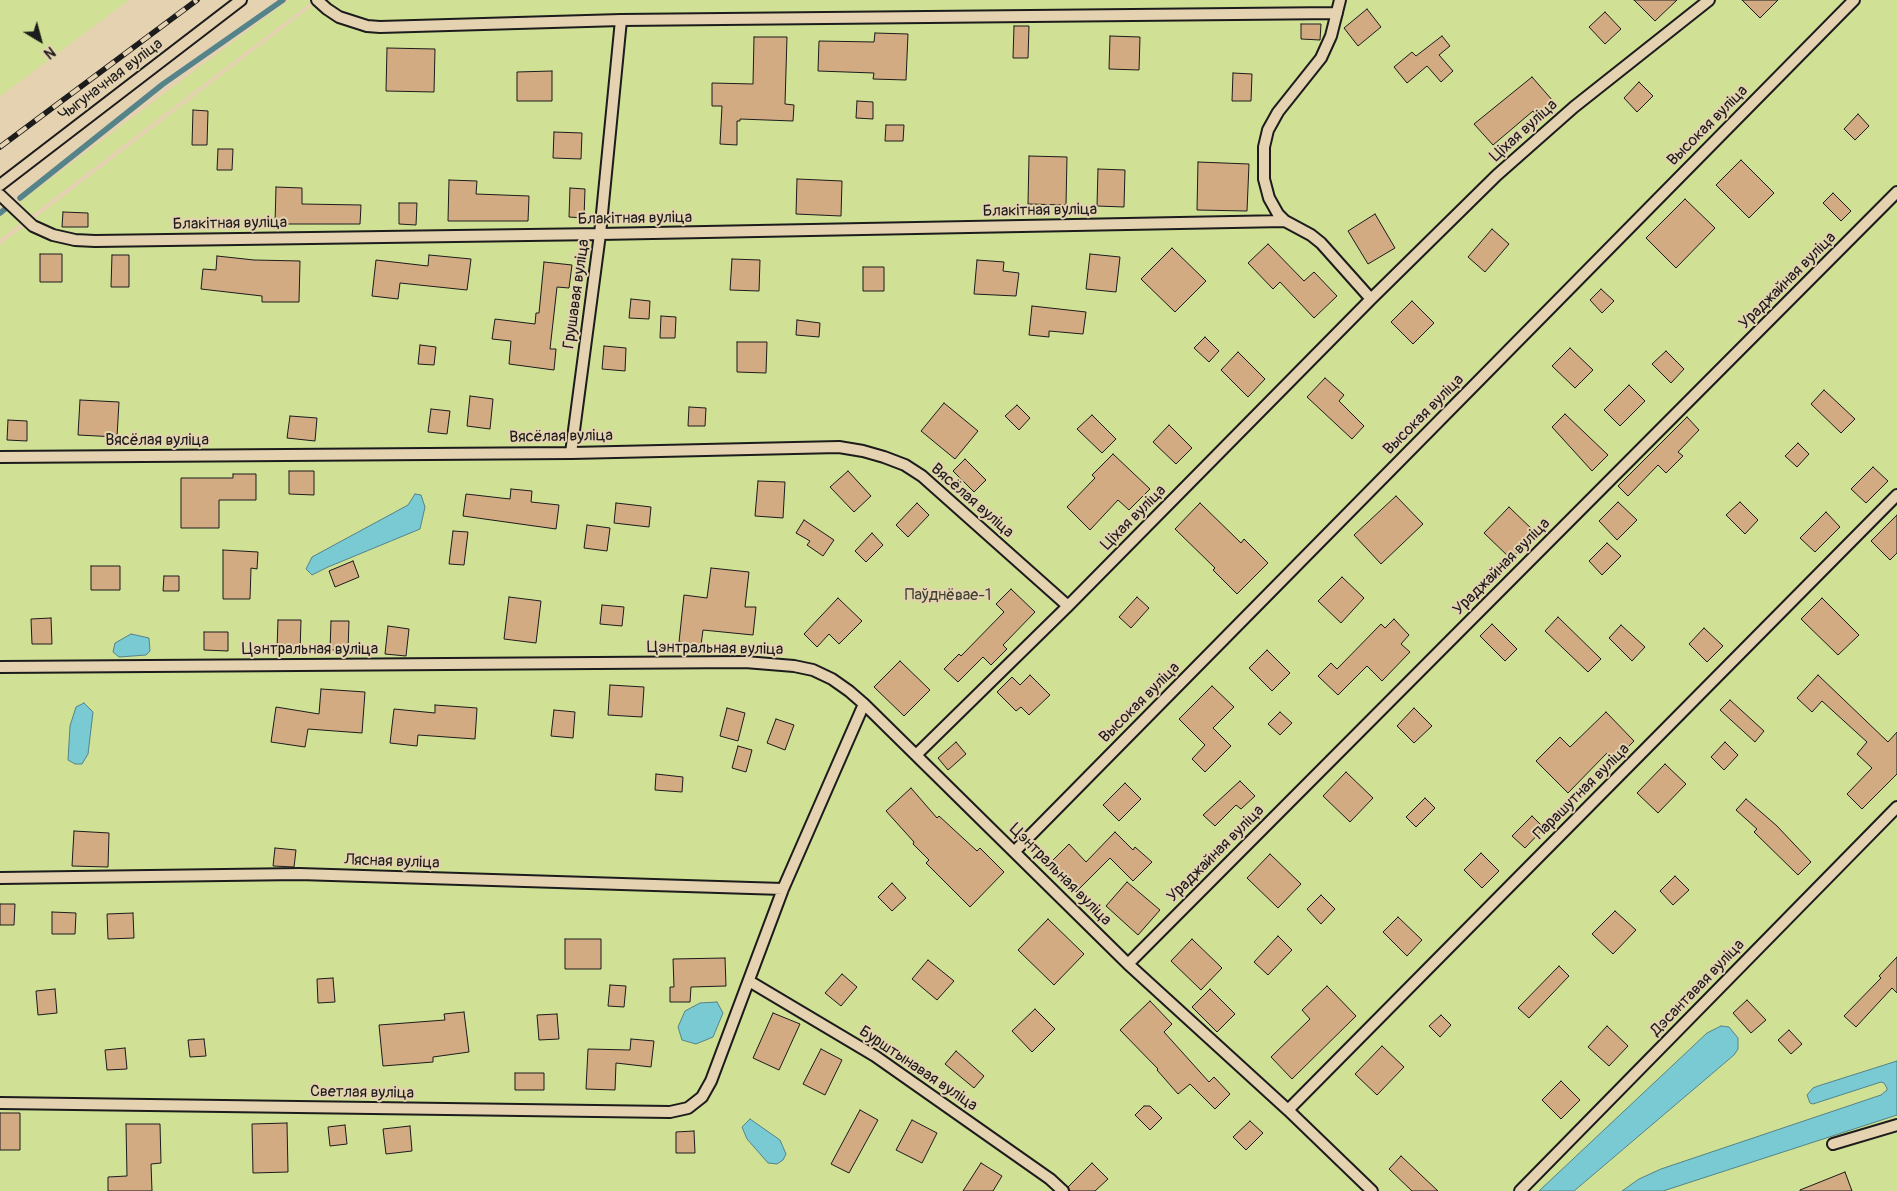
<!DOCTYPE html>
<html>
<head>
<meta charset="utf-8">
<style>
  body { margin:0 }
  #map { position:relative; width:1897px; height:1191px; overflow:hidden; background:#e5d2b0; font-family:Pangolin,sans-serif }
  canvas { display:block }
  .north { position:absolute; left:15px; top:15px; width:50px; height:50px; -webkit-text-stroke:4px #e5d2b0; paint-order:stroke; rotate:143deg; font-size:14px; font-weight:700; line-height:20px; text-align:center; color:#1c1c1c }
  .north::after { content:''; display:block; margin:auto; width:18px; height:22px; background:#1c1c1c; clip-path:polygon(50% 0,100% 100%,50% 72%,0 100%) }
</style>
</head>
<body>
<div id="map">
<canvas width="1897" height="1191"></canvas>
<div class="north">N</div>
</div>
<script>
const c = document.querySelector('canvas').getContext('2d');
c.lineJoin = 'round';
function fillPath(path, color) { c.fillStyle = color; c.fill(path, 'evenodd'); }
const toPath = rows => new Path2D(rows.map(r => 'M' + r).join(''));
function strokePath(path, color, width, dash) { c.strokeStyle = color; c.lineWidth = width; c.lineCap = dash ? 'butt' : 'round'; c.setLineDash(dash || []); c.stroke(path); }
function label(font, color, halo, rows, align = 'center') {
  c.font = font + ' Pangolin,sans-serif'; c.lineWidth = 4; c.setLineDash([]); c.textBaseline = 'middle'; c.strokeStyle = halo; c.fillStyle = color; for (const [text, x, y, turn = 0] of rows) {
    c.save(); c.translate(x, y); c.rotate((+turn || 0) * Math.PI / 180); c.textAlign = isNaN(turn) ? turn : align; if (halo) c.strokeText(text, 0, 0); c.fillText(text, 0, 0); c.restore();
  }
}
fillPath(toPath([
  [0,0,129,0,0,96],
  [289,0,314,0,0,239,0,217],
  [320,0,1897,0,1897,1191,0,1191,0,245]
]), '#d0e094');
const water = toPath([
  [415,494,421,495,425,507,420,529,328,567,312,575,306,569,312,557,408,505,415,494],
  [131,634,149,638,150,651,146,655,119,657,113,652,115,643,131,634],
  [84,703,93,712,88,754,82,764,75,764,68,760,70,726,76,707,84,703],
  [717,1002,723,1013,713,1037,696,1044,682,1040,678,1027,685,1011,700,1003,717,1002],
  [1721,1026,1729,1027,1738,1038,1738,1049,1734,1055,1574,1191,1539,1191,1707,1033,1721,1026],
  [1897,1061,1897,1115,1663,1191,1622,1191,1639,1179,1661,1169,1881,1095,1887,1090,1887,1088,1884,1083,1881,1082,1813,1104,1810,1103,1807,1095,1813,1088,1818,1086,1897,1061],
  [750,1119,780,1140,786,1154,783,1160,777,1164,768,1163,747,1139,742,1127,750,1119]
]);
fillPath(water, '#79cad2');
strokePath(water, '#548489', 1);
strokePath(toPath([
  [20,198,163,84,283,0],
  [0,213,5,209]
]), '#548489', 5.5);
const building = toPath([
  [1634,0,1677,0,1655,21,1634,0],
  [1742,0,1778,0,1760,18,1742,0],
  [1367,9,1381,27,1358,46,1344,28,1367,9],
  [1605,12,1621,29,1605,44,1589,27,1605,12],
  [1301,24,1321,24,1320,40,1301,39,1301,24],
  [1014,26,1029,26,1028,58,1013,58,1014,26],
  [875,33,908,34,906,80,873,79,874,73,818,71,819,41,874,42,875,33],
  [1110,36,1140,37,1139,70,1109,69,1110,36],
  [1442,36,1450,46,1439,55,1453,71,1441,82,1427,66,1407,83,1394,67,1412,52,1416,56,1442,36],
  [754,37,787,37,785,104,794,105,793,121,740,119,740,121,737,121,737,145,720,144,722,106,712,106,712,83,753,84,754,37],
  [387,48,435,49,434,92,386,91,387,48],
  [552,71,552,101,517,101,517,72,552,71],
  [1233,73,1252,74,1251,101,1232,101,1233,73],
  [1532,77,1553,101,1536,115,1533,111,1493,145,1474,124,1532,77],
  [1639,82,1653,96,1637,112,1624,98,1639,82],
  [857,101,873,102,873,119,856,118,857,101],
  [193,110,208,111,207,145,192,145,193,110],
  [1858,114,1869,126,1855,140,1844,129,1858,114],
  [886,125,904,125,903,141,885,141,886,125],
  [554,132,582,133,581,159,553,158,554,132],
  [218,149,233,149,232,170,217,170,218,149],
  [1029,156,1067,157,1066,205,1028,204,1029,156],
  [1741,160,1774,193,1749,218,1716,185,1741,160],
  [1198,162,1249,164,1247,211,1197,210,1198,162],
  [1098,169,1125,170,1124,207,1097,206,1098,169],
  [797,179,842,181,841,216,796,214,797,179],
  [449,180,477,181,476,194,529,196,528,221,448,221,449,180],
  [276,187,302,188,302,204,361,205,360,224,275,224,276,187],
  [570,188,585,189,584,218,569,217,570,188],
  [1833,193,1851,211,1841,221,1823,203,1833,193],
  [1685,199,1715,228,1676,268,1646,238,1685,199],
  [399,203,417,203,416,225,399,224,399,203],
  [63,212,88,213,88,227,62,227,63,212],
  [1375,214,1395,248,1368,264,1348,231,1375,214],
  [1492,229,1509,244,1485,272,1468,257,1492,229],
  [1268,244,1304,281,1314,272,1337,296,1314,318,1280,282,1273,289,1248,263,1268,244],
  [1172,248,1206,281,1175,312,1141,279,1172,248],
  [40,254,62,254,62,282,40,282,40,254],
  [1090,254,1120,257,1116,292,1086,289,1090,254],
  [112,255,129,255,129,287,111,287,112,255],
  [429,255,471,259,467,290,400,283,398,299,372,296,376,260,428,266,429,255],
  [217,256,254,260,300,261,299,302,262,302,262,296,201,289,203,269,216,270,217,256],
  [732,259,760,260,759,291,730,290,732,259],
  [977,260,1004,262,1003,271,1019,273,1016,296,974,294,977,260],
  [544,262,572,265,569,288,557,287,550,349,556,349,554,370,509,364,511,341,492,339,495,319,535,324,536,313,539,313,544,262],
  [863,267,884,267,884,291,863,291,863,267],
  [1601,289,1614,301,1602,313,1590,300,1601,289],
  [631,299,650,301,649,319,629,318,631,299],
  [1412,301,1434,323,1413,344,1391,322,1412,301],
  [1032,306,1086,312,1083,334,1049,331,1049,337,1029,335,1032,306],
  [661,316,676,317,675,338,660,338,661,316],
  [797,320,820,323,819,337,796,335,797,320],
  [1205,337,1219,351,1209,362,1194,348,1205,337],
  [737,342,767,342,766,373,737,372,737,342],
  [420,345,436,347,434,365,418,364,420,345],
  [604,346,626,348,625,371,602,369,604,346],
  [1570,348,1593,370,1575,388,1552,366,1570,348],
  [1666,351,1684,369,1671,383,1652,364,1666,351],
  [1238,352,1265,379,1248,397,1221,370,1238,352],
  [1325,378,1344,395,1339,401,1364,426,1352,439,1307,397,1325,378],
  [1629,385,1645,401,1620,426,1604,410,1629,385],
  [1824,390,1855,419,1841,433,1811,404,1824,390],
  [470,396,493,399,490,429,467,426,470,396],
  [80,400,119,402,117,437,78,435,80,400],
  [944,403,978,431,955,459,921,431,944,403],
  [1017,405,1030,418,1019,430,1005,416,1017,405],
  [689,407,706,408,705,426,688,426,689,407],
  [431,409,450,411,447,434,428,432,431,409],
  [1565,414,1608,455,1592,471,1552,427,1565,414],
  [1092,415,1116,439,1102,453,1077,429,1092,415],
  [290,416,317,418,315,441,287,438,290,416],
  [1687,417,1699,430,1678,452,1683,456,1666,473,1658,465,1628,496,1618,486,1687,417],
  [8,420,27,421,27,441,7,440,8,420],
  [1169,425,1192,448,1176,464,1153,442,1169,425],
  [1798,443,1809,454,1797,467,1785,456,1798,443],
  [1113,454,1150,489,1129,510,1118,500,1090,530,1067,507,1095,478,1092,475,1113,454],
  [965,459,986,480,974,492,953,471,965,459],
  [1873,467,1888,481,1866,503,1851,489,1873,467],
  [289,471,314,471,314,495,289,494,289,471],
  [848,471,871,496,854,512,830,487,848,471],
  [233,474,256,474,256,500,219,500,219,528,181,528,181,478,233,478,233,474],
  [758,481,785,482,783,518,755,516,758,481],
  [511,489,532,491,531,502,559,505,556,529,463,516,466,494,510,499,511,489],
  [1396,496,1423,524,1381,564,1354,535,1396,496],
  [1618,502,1637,520,1617,540,1599,521,1618,502],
  [1740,502,1758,520,1745,534,1726,515,1740,502],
  [616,503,651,507,649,527,614,523,616,503],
  [917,503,929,515,908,537,896,525,917,503],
  [1200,503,1241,543,1244,539,1268,563,1237,594,1213,570,1215,568,1175,529,1200,503],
  [1509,507,1536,533,1511,559,1484,533,1509,507],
  [1826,512,1840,527,1815,552,1800,538,1826,512],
  [1897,515,1897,553,1890,560,1871,541,1897,515],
  [804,520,834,540,823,556,807,545,810,541,796,533,804,520],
  [587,525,610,528,607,551,584,548,587,525],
  [453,531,468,532,464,565,449,564,453,531],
  [872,533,883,545,866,562,855,551,872,533],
  [1607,543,1621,556,1602,575,1589,561,1607,543],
  [223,550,258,552,257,569,251,568,250,599,223,599,223,550],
  [353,561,359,577,335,587,329,571,353,561],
  [91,566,120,566,120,590,91,590,91,566],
  [711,568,749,572,745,607,756,607,753,635,703,630,701,645,679,642,684,595,707,598,711,568],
  [164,576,179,576,179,591,163,591,164,576],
  [1342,577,1364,598,1341,623,1318,601,1342,577],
  [1011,589,1035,612,1003,645,1007,649,991,665,983,657,958,682,944,669,959,654,961,656,1004,612,996,604,1011,589],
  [509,597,541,601,536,643,504,639,509,597],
  [1137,597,1149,608,1131,628,1119,617,1137,597],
  [838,598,862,621,839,644,829,634,817,647,804,634,838,598],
  [1822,598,1859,635,1838,655,1801,619,1822,598],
  [602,605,624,607,622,626,600,624,602,605],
  [1558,617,1601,659,1588,672,1545,631,1558,617],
  [51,618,52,644,32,644,31,619,51,618],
  [1394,619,1409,635,1401,644,1410,652,1382,681,1367,666,1338,695,1318,676,1331,663,1337,669,1381,624,1385,628,1394,619],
  [278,620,301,620,300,651,277,650,278,620],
  [331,621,349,621,348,650,330,650,331,621],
  [1492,624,1517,649,1505,661,1480,636,1492,624],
  [1621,625,1645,647,1632,661,1609,638,1621,625],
  [388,626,409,629,406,656,385,654,388,626],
  [1704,628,1723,646,1707,662,1689,644,1704,628],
  [204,632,228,632,228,651,204,650,204,632],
  [1267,650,1290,673,1272,691,1249,668,1267,650],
  [900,661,930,690,904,716,874,687,900,661],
  [1030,675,1050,695,1029,715,1021,707,1016,711,997,692,1012,677,1020,685,1030,675],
  [1818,675,1888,742,1897,732,1897,774,1862,809,1847,794,1872,768,1857,754,1867,742,1822,701,1812,712,1797,698,1818,675],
  [610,685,644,687,642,717,608,715,610,685],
  [1212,686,1234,707,1213,728,1231,746,1205,772,1192,759,1205,745,1179,719,1212,686],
  [321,689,365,692,362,733,308,729,305,747,271,742,276,707,319,714,321,689],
  [1730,700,1764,731,1755,742,1720,710,1730,700],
  [435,705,477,708,475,739,418,735,417,746,390,743,394,709,435,713,435,705],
  [727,708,745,713,738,741,720,736,727,708],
  [1414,708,1432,726,1414,743,1397,726,1414,708],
  [554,710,575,712,573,738,551,736,554,710],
  [1280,712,1292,723,1280,735,1268,724,1280,712],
  [1606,712,1634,741,1614,761,1607,753,1568,793,1536,761,1560,737,1570,747,1606,712],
  [776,719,794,725,785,750,767,743,776,719],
  [956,742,966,754,948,770,938,758,956,742],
  [1725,742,1738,755,1724,770,1711,757,1725,742],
  [738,746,752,750,746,772,732,768,738,746],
  [1665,764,1686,784,1658,813,1637,793,1665,764],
  [1346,772,1373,798,1350,822,1323,796,1346,772],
  [656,774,683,777,682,792,655,790,656,774],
  [1240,781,1255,796,1241,809,1236,805,1215,826,1203,815,1240,781],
  [1125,783,1141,799,1119,821,1103,805,1125,783],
  [911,788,937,818,939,816,977,851,980,848,1004,872,970,907,926,863,929,860,913,844,914,842,886,811,911,788],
  [1425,798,1435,808,1416,827,1406,817,1425,798],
  [1746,799,1777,826,1811,862,1798,875,1754,832,1757,829,1736,810,1746,799],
  [1532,816,1544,828,1525,848,1512,836,1532,816],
  [74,831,109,833,108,867,72,866,74,831],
  [1115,832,1133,850,1135,847,1152,862,1133,881,1110,858,1076,892,1048,865,1069,844,1086,862,1115,832],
  [275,848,296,850,294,867,273,866,275,848],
  [1481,853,1499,871,1482,888,1464,870,1481,853],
  [1270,854,1301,884,1278,908,1247,878,1270,854],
  [1675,876,1689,890,1673,905,1660,891,1675,876],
  [1127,882,1160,910,1138,935,1106,906,1127,882],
  [892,883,906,898,892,911,878,897,892,883],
  [1321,895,1335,909,1321,924,1307,909,1321,895],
  [0,904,15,904,14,925,0,925,0,904],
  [1615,911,1636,930,1613,954,1592,934,1615,911],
  [52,912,76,913,75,934,52,934,52,912],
  [133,913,134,938,108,939,107,914,133,913],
  [1398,917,1422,940,1407,956,1383,932,1398,917],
  [1048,919,1084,954,1054,985,1018,950,1048,919],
  [1278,936,1292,950,1268,975,1254,962,1278,936],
  [565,939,601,939,601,969,565,969,565,939],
  [1192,939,1222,968,1201,990,1171,961,1192,939],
  [1897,957,1897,993,1892,988,1856,1027,1844,1016,1881,978,1879,976,1897,957],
  [725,958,726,986,691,987,690,1002,670,1002,670,987,674,987,673,959,725,958],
  [928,960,954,981,937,1000,912,979,928,960],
  [1559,966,1569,976,1529,1018,1518,1008,1559,966],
  [842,974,857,987,841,1006,825,993,842,974],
  [333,978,335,1002,318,1003,317,979,333,978],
  [610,985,626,986,624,1007,608,1006,610,985],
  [1327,986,1356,1016,1292,1079,1271,1057,1310,1019,1302,1010,1327,986],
  [55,989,57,1013,38,1015,36,991,55,989],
  [1210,989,1235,1014,1217,1032,1192,1007,1210,989],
  [1747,1000,1766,1020,1751,1033,1733,1013,1747,1000],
  [1150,1001,1172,1024,1164,1032,1209,1082,1214,1077,1230,1094,1215,1109,1190,1084,1178,1094,1157,1070,1158,1069,1120,1030,1150,1001],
  [1035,1009,1055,1029,1032,1052,1012,1031,1035,1009],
  [464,1012,469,1052,433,1057,433,1062,383,1066,379,1025,445,1020,444,1014,464,1012],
  [773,1013,800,1024,779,1070,753,1058,773,1013],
  [557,1014,559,1039,539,1040,537,1015,557,1014],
  [1441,1015,1451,1025,1440,1037,1429,1026,1441,1015],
  [1607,1026,1628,1046,1609,1066,1588,1047,1607,1026],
  [1789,1030,1802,1044,1791,1054,1778,1040,1789,1030],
  [204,1039,206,1056,190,1057,188,1040,204,1039],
  [631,1039,654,1041,651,1067,616,1063,615,1090,586,1089,588,1049,630,1050,631,1039],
  [1382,1046,1404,1067,1377,1095,1355,1074,1382,1046],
  [125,1048,127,1069,107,1070,105,1050,125,1048],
  [821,1049,842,1060,825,1095,803,1084,821,1049],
  [956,1051,984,1076,974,1088,945,1064,956,1051],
  [515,1073,544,1073,544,1090,515,1090,515,1073],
  [1561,1081,1580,1100,1561,1119,1542,1100,1561,1081],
  [1144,1106,1150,1106,1162,1118,1150,1130,1135,1115,1144,1106],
  [860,1110,878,1120,849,1173,831,1164,860,1110],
  [0,1113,20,1113,20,1150,0,1150,0,1113],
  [912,1120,937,1133,922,1163,896,1150,912,1120],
  [1250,1121,1263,1133,1246,1150,1233,1137,1250,1121],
  [287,1123,288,1172,253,1173,252,1124,287,1123],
  [126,1124,160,1124,161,1163,151,1164,152,1191,108,1191,108,1177,127,1176,126,1124],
  [345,1125,347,1144,330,1146,328,1127,345,1125],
  [410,1126,412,1151,386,1154,383,1129,410,1126],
  [694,1131,695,1153,676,1153,676,1132,694,1131],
  [1401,1156,1438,1191,1412,1191,1389,1169,1401,1156],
  [981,1163,1002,1176,993,1191,963,1191,981,1163],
  [1092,1163,1108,1179,1095,1191,1070,1191,1068,1187,1092,1163],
  [1845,1172,1852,1191,1800,1191,1800,1190,1845,1172]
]);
fillPath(building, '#d2ab83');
strokePath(building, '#1c1c1c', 1);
const service = toPath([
  [317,0,327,9,339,17,367,26,380,27,621,20,1337,13],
  [1340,0,1331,36,1321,58,1278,112,1268,130,1264,147,1264,179,1269,198,1278,214,1285,221,1311,235,1321,243,1371,299],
  [0,185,241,0],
  [0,195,33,226,53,235,75,240,95,241,600,234,1285,221],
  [571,453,600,234,621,20],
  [0,457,571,453,839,447,863,451,884,457,905,465,922,476,1068,606],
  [0,667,745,662,794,666,813,670,832,679,849,691,864,704,1128,964,1288,1110,1372,1191],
  [916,755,1068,606,1371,299,1497,175,1574,107,1709,0],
  [1015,851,1854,0],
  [0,878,299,874,783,889],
  [1128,964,1897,192],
  [749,981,875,1056,1050,1179,1063,1191],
  [0,1103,670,1112,688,1108,702,1097,711,1081,783,889,864,704],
  [1288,1110,1897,495],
  [1833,1144,1897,1125],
  [1520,1191,1897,807]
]);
strokePath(service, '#1c1c1c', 14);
strokePath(service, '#e5d2b0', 10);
const rail = toPath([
  [0,147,197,0]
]);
strokePath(rail, '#1c1c1c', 5.5);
strokePath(rail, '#e5d2b0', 4, [11]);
label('16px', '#1c1c1c', '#e5d2b0', [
  ["Чыгуначная вуліца",111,80,-37],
  ["Высокая вуліца",1708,126,-45],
  ["Ціхая вуліца",1524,131,-42],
  ["Блакітная вуліца",1040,211,-1],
  ["Блакітная вуліца",635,219,-1],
  ["Блакітная вуліца",230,224,-1],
  ["Ураджайная вуліца",1788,281,-45],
  ["Грушавая вуліца",577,294,-82],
  ["Высокая вуліца",1424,415,-45],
  ["Вясёлая вуліца",561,437,-1],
  ["Вясёлая вуліца",157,441],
  ["Вясёлая вуліца",972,501,41],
  ["Ціхая вуліца",1134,518,-45],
  ["Ураджайная вуліца",1502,567,-45],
  ["Цэнтральная вуліца",715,649,1],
  ["Цэнтральная вуліца",310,650],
  ["Высокая вуліца",1140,703,-45],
  ["Парашутная вуліца",1582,792,-45],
  ["Ураджайная вуліца",1216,854,-45],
  ["Лясная вуліца",392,862,2],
  ["Цэнтральная вуліца",1060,875,45],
  ["Дэсантавая вуліца",1698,988,-46],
  ["Бурштынавая вуліца",918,1069,34],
  ["Светлая вуліца",362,1093,1]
]);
label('16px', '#404334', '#e5d2b0', [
  ["Паўднёвае-1",948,596]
]);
</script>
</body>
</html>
